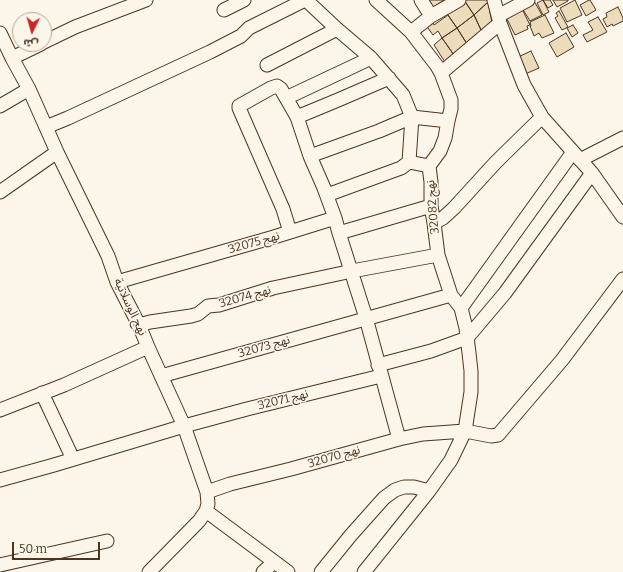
<!DOCTYPE html>
<html>
<head>
<meta charset="utf-8">
<style>
  body { margin:0 }
  #map { position:relative; width:623px; height:572px; overflow:hidden; background:#fbf6e9; font-family:Bitter,"Noto Sans Arabic",serif }
  canvas { display:block }
  .north { position:absolute; left:12px; top:12px; width:40px; height:40px; box-sizing:border-box; background:#fbf6e9; border:1px solid #b4a999; border-radius:50%; rotate:185deg; font-size:11px; font-weight:700; line-height:16px; text-align:center; color:#4a3520 }
  .north::after { content:''; display:block; margin:auto; width:14px; height:18px; background:#c62828; clip-path:polygon(50% 0,100% 100%,50% 72%,0 100%) }
  .scale { position:absolute; left:12px; top:542px; width:88px; height:18px; box-sizing:border-box; border:2px solid #4a3520; border-top:0; padding-left:5px; font-size:12px; line-height:14px; white-space:nowrap; color:#4a3520; -webkit-text-stroke:3px #fbf6e9; paint-order:stroke }
</style>
</head>
<body>
<div id="map">
<canvas width="623" height="572"></canvas>
<div class="north">ش</div>
<div class="scale">50 m</div>
</div>
<script>
const c = document.querySelector('canvas').getContext('2d');
c.lineJoin = 'round';
function fillPath(path, color) { c.fillStyle = color; c.fill(path, 'evenodd'); }
const toPath = rows => new Path2D(rows.map(r => 'M' + r).join(''));
function strokePath(path, color, width, dash) { c.strokeStyle = color; c.lineWidth = width; c.lineCap = dash ? 'butt' : 'round'; c.setLineDash(dash || []); c.stroke(path); }
function label(font, color, halo, rows, align = 'center') {
  c.font = font + ' Bitter,"Noto Sans Arabic",serif'; c.lineWidth = 3; c.setLineDash([]); c.textBaseline = 'middle'; c.strokeStyle = halo; c.fillStyle = color; for (const [text, x, y, turn = 0] of rows) {
    c.save(); c.translate(x, y); c.rotate((+turn || 0) * Math.PI / 180); c.textAlign = isNaN(turn) ? turn : align; if (halo) c.strokeText(text, 0, 0); c.fillText(text, 0, 0); c.restore();
  }
}
const building = toPath([
  [426,0,444,0,431,9,426,0],
  [464,0,474,15,457,28,445,11,464,0],
  [464,0,487,0,488,2,474,15,464,0],
  [543,0,550,0,553,5,548,8,543,0],
  [543,0,549,12,543,15,537,3,543,0],
  [553,0,568,0,568,1,557,7,553,0],
  [575,0,582,15,567,22,560,8,575,0],
  [589,0,590,0,596,10,586,16,580,5,589,0],
  [534,1,542,15,530,21,522,8,534,1],
  [488,2,492,23,482,32,474,15,488,2],
  [618,7,623,18,623,21,613,26,612,24,607,27,603,19,607,17,606,13,618,7],
  [522,9,530,25,527,26,528,29,515,35,506,17,522,9],
  [559,11,568,27,562,30,555,18,558,16,556,13,559,11],
  [448,15,457,28,442,38,438,31,433,35,425,24,431,19,434,25,448,15],
  [474,15,482,32,467,44,457,28,474,15],
  [545,15,554,33,542,38,539,33,534,36,530,26,531,26,530,22,545,15],
  [598,17,607,32,587,42,583,35,593,30,588,22,598,17],
  [573,25,578,33,572,37,567,28,573,25],
  [457,28,467,44,454,55,442,38,457,28],
  [566,33,574,47,557,57,549,43,566,33],
  [442,38,454,55,445,62,434,45,442,38],
  [531,51,539,68,523,75,516,58,531,51]
]);
fillPath(building, '#ecdcbc');
strokePath(building, '#4a3520', 1);
const minor = toPath([
  [306,0,337,29,371,58,403,95,412,117,409,162,429,166],
  [421,0,431,16],
  [494,0,500,23,524,85,542,117,592,173,623,217],
  [224,10,244,0],
  [498,16,528,0],
  [411,32,431,16,459,0],
  [0,33,12,58,29,89,57,152,108,256,117,282,139,325,148,347,184,426,207,492,208,504,206,511,199,521,149,572],
  [44,42,75,27,146,0],
  [12,58,41,44],
  [267,65,337,29],
  [441,73,500,23],
  [286,98,371,58],
  [0,106,29,89],
  [297,117,338,100,389,78],
  [46,127,68,118,210,52,241,36,249,28,305,0],
  [310,156,379,131,412,117,448,121],
  [580,160,623,138],
  [0,192,57,152],
  [327,195,401,168,409,162],
  [434,223,443,218,454,208,496,162,542,117],
  [290,232,283,209,239,108,239,106,271,88,277,86,281,89,297,117,310,156,324,188,335,218],
  [339,233,431,206],
  [117,282,274,237,335,218,339,233,366,318,399,439],
  [461,308,573,152],
  [139,325,150,322,191,316,198,314,208,306,219,305,273,288,352,271,438,255],
  [378,365,431,351,467,338,505,293,592,173],
  [161,376,451,295],
  [42,393,73,459],
  [0,410,64,385,148,347],
  [0,480,54,465,184,426,247,409,381,376],
  [207,492,230,484,291,469,399,439,423,434,465,431,491,436,498,435,562,360,623,279],
  [206,511,288,572],
  [0,565,107,541],
  [263,572,274,562],
  [321,572,351,535,384,498,395,490,404,487,414,487,429,491,451,460,465,431,471,392,471,371,469,353,466,328,461,308,451,295,438,255,434,223,431,206,431,182,429,166,440,151,445,138,448,121,451,109,451,100,441,73,437,66,411,32,376,0],
  [364,572,429,491]
]);
strokePath(minor, '#4a3520', 15);
strokePath(minor, '#fbf6e9', 13);
label('12px', '#4a3520', '#fbf6e9', [
  ["نهج 32082",433,207,-95],
  ["نهج 32075",254,243,-16],
  ["نهج 32074",245,297,-16],
  ["نهج الوسلاتية",130,307,65],
  ["نهج 32073",264,347,-16],
  ["نهج 32071",283,400,-14],
  ["نهج 32070",334,457,-16]
]);
</script>
</body>
</html>
